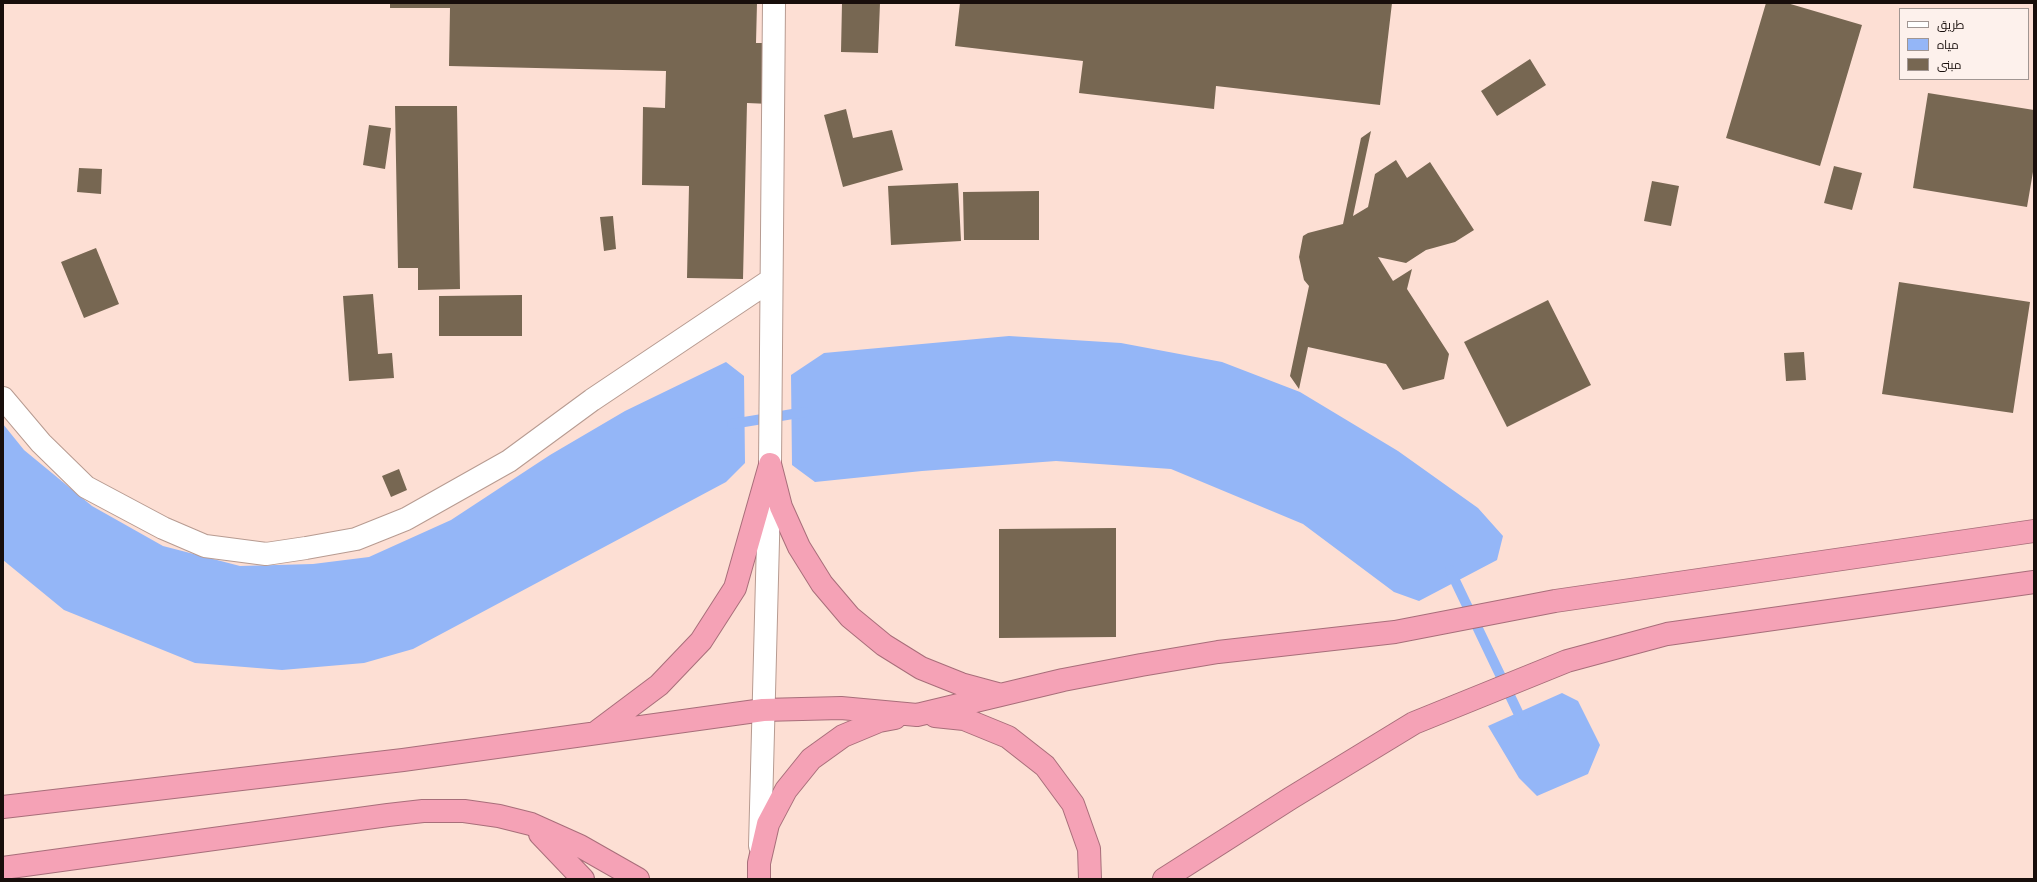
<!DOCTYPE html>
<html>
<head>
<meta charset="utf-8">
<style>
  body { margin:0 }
  #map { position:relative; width:2037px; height:882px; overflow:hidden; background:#fddfd4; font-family:Manrope,Cairo,sans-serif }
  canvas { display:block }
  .frame { position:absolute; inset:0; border:4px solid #180e0b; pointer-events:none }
  .legend { position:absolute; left:1899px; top:8px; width:130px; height:72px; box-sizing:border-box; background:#fdf1ec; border:1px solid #a19692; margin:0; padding:5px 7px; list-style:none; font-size:12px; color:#180e0b }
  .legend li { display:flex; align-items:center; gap:8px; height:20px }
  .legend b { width:20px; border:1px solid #a19692 }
</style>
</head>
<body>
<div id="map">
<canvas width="2037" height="882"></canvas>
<div class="frame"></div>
<ul class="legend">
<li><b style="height:5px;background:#fff"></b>طريق</li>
<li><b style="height:11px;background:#94b6f7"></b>مياه</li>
<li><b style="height:11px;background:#776752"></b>مبنى</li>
</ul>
</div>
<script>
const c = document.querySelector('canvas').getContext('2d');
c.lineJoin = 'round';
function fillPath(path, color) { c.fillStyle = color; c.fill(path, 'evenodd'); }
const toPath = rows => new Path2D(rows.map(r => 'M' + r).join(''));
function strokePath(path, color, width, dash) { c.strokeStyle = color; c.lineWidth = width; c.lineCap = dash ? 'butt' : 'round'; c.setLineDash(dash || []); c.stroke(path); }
fillPath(toPath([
  [1009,336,1121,343,1222,362,1300,392,1398,451,1478,508,1503,536,1497,560,1419,601,1394,592,1303,524,1171,469,1056,461,922,471,815,482,792,465,791,375,824,353],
  [726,362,744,376,745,463,726,482,413,649,364,663,282,670,195,663,64,610,3,560,3,424,24,450,92,506,163,546,240,566,313,564,369,557,451,520,550,455,625,411],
  [1562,693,1578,701,1600,745,1588,774,1537,796,1519,778,1488,726]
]), '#94b6f7');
strokePath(toPath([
  [732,424,805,412],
  [1450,570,1524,725]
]), '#94b6f7', 10);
fillPath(toPath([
  [390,3,757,3,756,43,771,43,770,104,747,103,743,279,687,278,689,186,642,185,643,107,665,108,666,71,449,66,450,8,390,8],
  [842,3,880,3,878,53,841,52],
  [960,3,1392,3,1380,105,1216,86,1214,109,1079,93,1083,61,955,46],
  [1766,3,1787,3,1862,25,1820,166,1726,138],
  [1530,59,1546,85,1497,116,1481,91],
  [1928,93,2034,110,2034,166,2027,207,1913,188],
  [395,106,457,106,460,289,418,290,418,268,398,268],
  [846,109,853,138,892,130,903,170,843,187,824,115],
  [369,125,391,128,385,169,363,165],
  [1371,131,1353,216,1368,207,1375,174,1396,160,1407,178,1430,162,1474,230,1455,242,1426,250,1406,263,1378,257,1393,281,1412,269,1407,289,1449,354,1444,379,1403,390,1386,364,1308,347,1299,389,1290,376,1309,286,1304,280,1299,257,1303,236,1308,233,1343,224,1361,138],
  [1834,166,1862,173,1852,210,1824,203],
  [79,168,102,169,101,194,77,192],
  [1652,181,1679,186,1671,226,1644,221],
  [958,183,961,241,891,245,888,186],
  [1039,191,1039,240,964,240,963,192],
  [613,216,616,249,604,251,600,217],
  [96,248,119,304,84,318,61,262],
  [1899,282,2030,302,2013,413,1882,394],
  [373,294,378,354,392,353,394,378,349,381,343,296],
  [522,295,522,336,439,336,439,296],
  [1548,300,1591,385,1507,427,1464,342],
  [1804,352,1806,380,1786,381,1784,353],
  [399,469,407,490,391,497,382,476],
  [1116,528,1116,637,999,638,999,529]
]), '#776752');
const street = toPath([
  [3,398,41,443,86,487,163,528,205,546,266,554,306,548,356,539,406,519,509,461,592,400,771,280],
  [760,846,770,464,774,3]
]);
const highway = toPath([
  [770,464,781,507,799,547,822,584,850,617,884,645,921,668,961,684,998,694],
  [935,716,964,719,1008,737,1045,766,1073,804,1089,849,1090,879],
  [595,733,659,685,701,641,735,588,770,465],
  [3,807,403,760,763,710,841,708,917,715,1063,680,1141,665,1218,652,1395,632,1555,601,2034,531],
  [540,834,583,879],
  [3,868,388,815,423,811,464,811,499,816,531,824,580,846,638,879],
  [759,879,759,863,768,824,786,790,811,759,843,736,879,721,895,718],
  [1164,879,1291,798,1414,723,1567,661,1667,634,2034,582]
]);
strokePath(street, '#b79b91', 24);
strokePath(highway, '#a86e7a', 24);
strokePath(street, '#fff', 22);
strokePath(highway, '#f5a2b6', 22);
</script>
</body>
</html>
